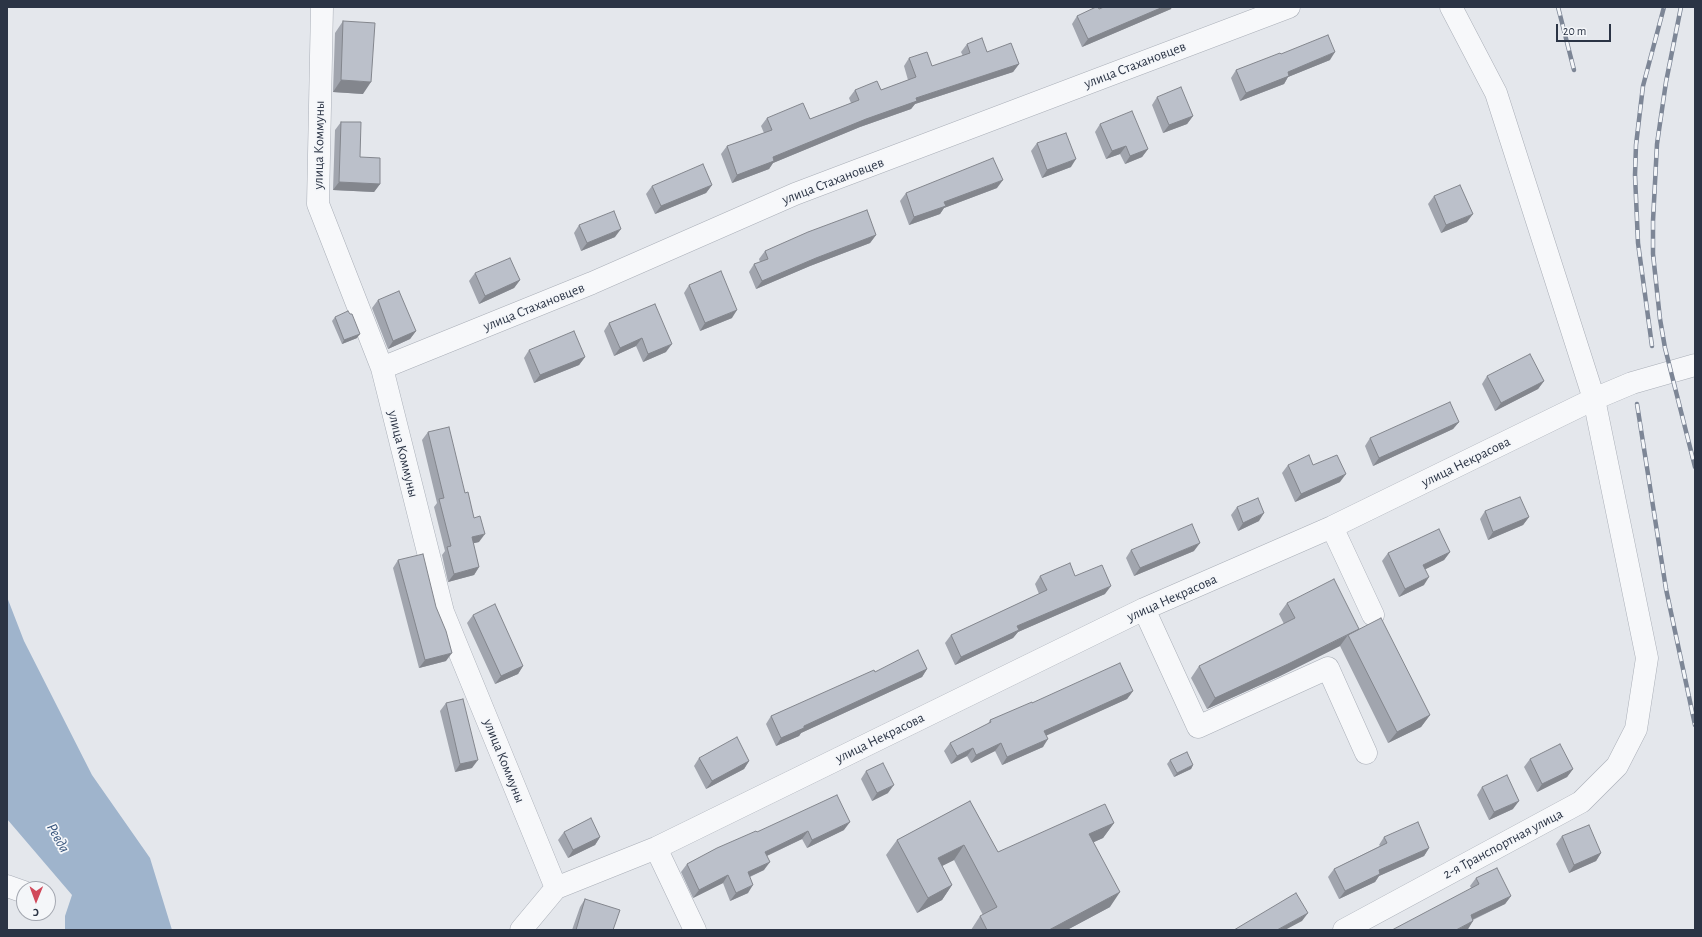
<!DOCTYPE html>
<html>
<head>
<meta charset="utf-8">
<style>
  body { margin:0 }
  #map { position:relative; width:1702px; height:937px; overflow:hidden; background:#e4e7ec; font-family:"Alegreya Sans",sans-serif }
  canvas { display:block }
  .frame { position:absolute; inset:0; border:8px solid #2b3445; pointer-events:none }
  .north { position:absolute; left:16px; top:881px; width:40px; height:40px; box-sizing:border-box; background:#f4f6f9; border:1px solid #a4a8b1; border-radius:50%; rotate:181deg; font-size:11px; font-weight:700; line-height:16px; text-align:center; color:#2b3445 }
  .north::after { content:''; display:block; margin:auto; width:14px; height:18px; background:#d1495b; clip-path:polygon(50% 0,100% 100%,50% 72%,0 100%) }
  .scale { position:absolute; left:1556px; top:24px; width:55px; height:18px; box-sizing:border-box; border:2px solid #2b3445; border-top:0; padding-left:5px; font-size:12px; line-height:14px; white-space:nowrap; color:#2b3445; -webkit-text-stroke:3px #f4f6f9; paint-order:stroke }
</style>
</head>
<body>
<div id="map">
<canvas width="1702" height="937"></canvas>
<div class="frame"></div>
<div class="north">С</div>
<div class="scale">20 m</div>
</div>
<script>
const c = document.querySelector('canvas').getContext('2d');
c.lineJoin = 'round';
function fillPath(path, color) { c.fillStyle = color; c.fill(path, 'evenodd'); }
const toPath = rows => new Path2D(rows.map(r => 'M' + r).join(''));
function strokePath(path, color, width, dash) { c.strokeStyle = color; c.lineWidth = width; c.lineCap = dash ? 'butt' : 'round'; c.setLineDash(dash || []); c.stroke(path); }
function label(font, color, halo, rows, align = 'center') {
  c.font = font + ' "Alegreya Sans",sans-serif'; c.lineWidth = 3.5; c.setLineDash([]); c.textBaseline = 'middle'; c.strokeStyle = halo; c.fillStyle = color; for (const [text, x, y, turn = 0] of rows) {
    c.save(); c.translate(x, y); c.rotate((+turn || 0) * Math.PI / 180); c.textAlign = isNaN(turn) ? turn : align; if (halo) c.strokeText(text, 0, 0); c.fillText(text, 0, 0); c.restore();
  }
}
fillPath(toPath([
  [7,597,24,641,92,775,150,858,172,930,65,930,65,916,72,895,7,819]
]), '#9fb4cc');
const minor = toPath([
  [322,7,318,204,382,368,443,612,556,888],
  [382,368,592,283,795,194,1289,7],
  [1332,527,1373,615],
  [1144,609,1198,727,1328,668,1366,753],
  [656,848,695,930],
  [7,886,24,892],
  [521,930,556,888,656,848,1144,609,1332,527,1594,399,1632,383,1695,365],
  [1344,930,1581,802,1617,766,1636,729,1647,658,1594,399,1496,93,1451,7]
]);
strokePath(minor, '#a9aeb7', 23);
strokePath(minor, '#f7f8fa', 22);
const rail = toPath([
  [1558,7,1574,70],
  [1681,7,1666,82,1657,144,1653,221,1653,254,1660,319,1665,348,1695,467],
  [1652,346,1638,243,1635,175,1636,145,1643,86,1664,7],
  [1637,404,1666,589,1695,725]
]);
strokePath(rail, '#7d8696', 4.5);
strokePath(rail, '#f4f6f9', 3, [9]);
fillPath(toPath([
  [1099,9,1171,9,1082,47,1072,24,1077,16],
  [343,21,363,94,333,92,335,33],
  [967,44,1019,64,1013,72,915,104,911,109,860,127,773,163,769,169,732,183,721,154,727,146,764,133,761,126,767,118,810,119,851,103,849,98,855,90,881,90,908,80,904,66,909,58,932,66,963,56,961,52],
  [1281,54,1330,60,1288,77,1284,84,1240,101,1231,78,1236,70],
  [1157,97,1193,116,1187,124,1163,133,1152,105],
  [341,122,360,157,380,184,374,192,333,190,335,130],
  [1100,124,1148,149,1142,157,1125,164,1120,154,1106,159,1095,132],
  [1037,143,1071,167,1042,178,1031,151],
  [712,185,706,193,655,214,646,194,652,186],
  [997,188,944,208,940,214,909,225,900,201,906,193],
  [1434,196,1467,222,1441,233,1428,204],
  [579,225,615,237,581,251,574,233],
  [876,235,870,243,810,266,756,289,749,272,754,264,760,262,759,259,765,251],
  [475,273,520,280,514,288,479,304,469,281],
  [689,285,732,318,700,331,684,293],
  [378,300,416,331,410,339,388,349,372,308],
  [655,304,666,352,643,362,636,346,614,356,604,331,609,323],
  [335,317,357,338,342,344,332,321],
  [529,350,585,357,579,365,534,383,524,358],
  [1487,376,1544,381,1538,389,1495,411,1482,384],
  [1459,422,1453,429,1373,466,1365,446,1370,438],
  [428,432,465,493,479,542,473,543,479,567,474,575,448,582,442,555,445,551,434,507,437,503,422,440],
  [1288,465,1313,465,1340,482,1295,502,1282,473],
  [1237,507,1259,521,1238,531,1231,515],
  [1485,511,1529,517,1523,525,1488,540,1480,519],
  [1131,550,1194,551,1134,576,1126,558],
  [1450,552,1444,560,1425,569,1424,585,1399,597,1382,561,1388,553],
  [398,560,446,661,419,668,393,568],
  [1040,576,1075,576,1105,594,1018,632,1013,638,955,665,945,643,951,635,1039,594,1035,584],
  [1287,603,1359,629,1430,715,1421,727,1388,743,1340,646,1280,676,1207,709,1191,678,1199,666,1284,624,1279,614],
  [473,615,523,666,518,674,495,684,467,623],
  [927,669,922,677,801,733,799,736,776,746,766,724,771,716,875,672],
  [1133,691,1127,699,1046,735,1043,747,1002,765,995,751,971,763,967,756,951,764,944,751,950,743,988,724,990,720,1032,703],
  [446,703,472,768,455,772,440,711],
  [699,758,749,761,744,769,706,789,694,766],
  [1530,759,1573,769,1567,777,1537,792,1524,767],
  [1170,760,1193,765,1191,769,1174,777,1167,764],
  [866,771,888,793,872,801,861,779],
  [1482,787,1513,809,1489,820,1477,795],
  [970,801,998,852,1114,823,1103,838,1093,842,1110,907,1067,930,971,930,980,916,983,915,954,860,942,866,952,885,942,900,917,913,886,855,897,840],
  [844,830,807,848,802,839,767,856,764,870,750,877,748,893,730,901,723,883,693,898,681,872,687,864,757,832],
  [564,832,600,837,595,845,568,858,558,840],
  [1562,836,1601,853,1596,861,1569,873,1556,844],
  [1384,837,1429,848,1424,856,1379,876,1375,882,1339,899,1328,877,1334,869,1380,846,1379,845],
  [1476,878,1511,896,1505,904,1473,920,1468,929,1471,888,1470,886],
  [585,899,613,930,572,930,580,907]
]), '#a1a5ae');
fillPath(toPath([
  [1163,7,1172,7,1171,9,1082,47,1088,39],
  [1335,52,1330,60,1288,77,1284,84,1240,101,1246,93,1288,72],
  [1019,64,1013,72,915,104,911,109,860,127,773,163,769,169,732,183,737,175,773,157,916,98],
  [341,80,371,82,363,94,333,92],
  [1193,116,1187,124,1163,133,1169,125],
  [1126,146,1120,154,1106,159,1112,151],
  [1148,149,1142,157,1125,164,1130,156],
  [1076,159,1071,167,1042,178,1047,170],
  [1003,180,997,188,944,208,940,214,909,225,914,217,944,202],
  [339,182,380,184,374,192,333,190],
  [712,185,706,193,655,214,661,206],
  [1473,214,1467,222,1441,233,1446,225],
  [621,229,615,237,581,251,587,243],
  [876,235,870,243,810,266,756,289,762,281,816,258],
  [520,280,514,288,479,304,485,296],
  [737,310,732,318,700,331,705,323],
  [416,331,410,339,388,349,393,341],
  [360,334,357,338,342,344,344,340],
  [642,338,636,346,614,356,620,348],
  [672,344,666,352,643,362,648,354],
  [585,357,579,365,534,383,540,375],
  [1544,381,1538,389,1495,411,1501,403],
  [1459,422,1453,429,1373,466,1379,458],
  [1346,474,1340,482,1295,502,1301,494],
  [1264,513,1259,521,1238,531,1243,523],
  [1529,517,1523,525,1488,540,1493,532],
  [485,534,479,542,466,545,472,537],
  [1200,543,1194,551,1134,576,1140,568],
  [1450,552,1444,560,1418,573,1423,565],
  [479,567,474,575,448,582,454,574],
  [1429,577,1424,585,1399,597,1405,589],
  [1111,586,1105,594,1018,632,1013,638,955,665,961,657,1017,626],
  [1348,635,1340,646,1280,676,1207,709,1215,698],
  [452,653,446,661,419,668,425,660],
  [523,666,518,674,495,684,501,676],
  [927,669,922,677,801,733,799,736,776,746,781,738,804,726],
  [1133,691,1127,699,1039,739,1044,731],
  [1430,715,1421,727,1388,743,1397,732],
  [1048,739,1043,747,1002,765,1007,757],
  [1001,743,995,751,971,763,976,755],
  [973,748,967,756,951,764,957,756],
  [478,760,472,768,455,772,460,764],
  [749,761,744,769,706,789,712,781],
  [1193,765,1191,769,1174,777,1177,773],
  [1573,769,1567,777,1537,792,1542,784],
  [894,785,888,793,872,801,877,793],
  [1519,801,1513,809,1489,820,1494,812],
  [850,822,844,830,807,848,812,840],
  [1114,823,1103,838,1079,849,1089,834],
  [808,831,802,839,760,859,765,852],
  [600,837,595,845,568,858,573,850],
  [964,845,954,860,928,873,938,858],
  [1429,848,1424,856,1379,876,1375,882,1339,899,1345,891,1379,870],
  [1601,853,1596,861,1569,873,1574,865],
  [770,862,764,870,742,880,748,872],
  [728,875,723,883,693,898,699,890],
  [753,885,748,893,730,901,736,893],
  [952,885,942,900,917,913,928,898],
  [1120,892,1110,907,1067,930,1049,930],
  [1511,896,1505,904,1465,923,1471,915],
  [1308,913,1302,921,1285,930,1277,930],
  [1473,921,1468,929,1466,930,1456,930]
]), '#83868d');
const building = toPath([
  [1096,7,1098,7,1099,9,1104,7,1163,7,1088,39,1077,16,1096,7],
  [343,21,375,23,371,82,341,80,343,21],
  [1328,35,1335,52,1288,72,1289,76,1246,93,1236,70,1280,53,1281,54,1328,35],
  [982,38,987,52,1011,43,1019,64,916,98,917,101,866,119,773,157,774,161,737,175,727,146,772,130,767,118,803,103,810,119,859,100,855,90,877,81,881,90,916,77,909,58,927,52,932,66,970,53,967,44,982,38],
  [1181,87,1193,116,1169,125,1157,97,1181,87],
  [1132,111,1148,149,1130,156,1126,146,1112,151,1100,124,1132,111],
  [341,122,361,122,360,157,380,158,380,184,339,182,341,122],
  [1066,133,1076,159,1047,170,1037,143,1066,133],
  [993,158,1003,180,944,202,946,206,914,217,906,193,993,158],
  [703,164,712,185,661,206,652,186,703,164],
  [1460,185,1473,214,1446,225,1434,196,1460,185],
  [867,210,876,235,816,258,762,281,754,264,768,259,765,251,808,232,867,210],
  [614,211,621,229,587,243,579,225,614,211],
  [510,258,520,280,485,296,475,273,510,258],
  [721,271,737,310,705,323,689,285,721,271],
  [399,291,416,331,393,341,378,300,399,291],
  [655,304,672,344,648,354,642,338,620,348,609,323,655,304],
  [348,311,350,314,352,314,360,334,344,340,335,317,348,311],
  [574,331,585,357,540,375,529,350,574,331],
  [1530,354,1544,381,1501,403,1487,376,1530,354],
  [1450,402,1459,422,1379,458,1370,438,1450,402],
  [449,427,465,493,468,492,474,518,480,516,485,534,472,537,479,567,454,574,447,547,451,546,439,499,444,498,428,432,449,427],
  [1309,455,1313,465,1337,455,1346,474,1301,494,1288,465,1309,455],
  [1520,497,1529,517,1493,532,1485,511,1520,497],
  [1258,498,1264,513,1243,523,1237,507,1258,498],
  [1192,524,1200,543,1140,568,1131,550,1192,524],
  [1439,529,1450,552,1423,565,1429,577,1405,589,1388,553,1439,529],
  [423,554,436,607,446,631,452,653,425,660,398,560,423,554],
  [1070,563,1075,576,1102,565,1111,586,1017,626,1019,630,961,657,951,635,1047,590,1040,576,1070,563],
  [1334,579,1359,629,1288,664,1215,698,1199,666,1295,618,1287,603,1334,579],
  [495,604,523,666,501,676,473,615,495,604],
  [1381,618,1430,715,1397,732,1348,635,1381,618],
  [918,650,927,669,804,726,804,728,781,738,771,716,874,670,875,672,918,650],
  [1120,663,1133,691,1044,731,1048,739,1007,757,1001,743,976,755,973,748,957,756,950,743,991,722,990,720,1032,702,1032,703,1120,663],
  [463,699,478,760,460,764,446,703,463,699],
  [737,737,749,761,712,781,699,758,737,737],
  [1560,744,1573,769,1542,784,1530,759,1560,744],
  [1187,752,1193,765,1177,773,1170,760,1187,752],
  [883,763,894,785,877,793,866,771,883,763],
  [1507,775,1519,801,1494,812,1482,787,1507,775],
  [837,795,850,822,812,840,808,831,765,852,770,862,748,872,753,885,736,893,728,875,699,890,687,864,717,848,756,831,757,832,837,795],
  [970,801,998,852,1105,804,1114,823,1089,834,1120,892,1049,930,987,930,980,916,997,907,964,845,938,858,952,885,928,898,897,840,970,801],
  [591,818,600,837,573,850,564,832,591,818],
  [1418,822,1429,848,1379,870,1380,874,1345,891,1334,869,1387,843,1384,837,1418,822],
  [1589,825,1601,853,1574,865,1562,836,1589,825],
  [1497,868,1511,896,1471,915,1473,921,1456,930,1392,930,1479,884,1476,878,1497,868],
  [1296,893,1308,913,1277,930,1234,930,1296,893],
  [585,899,620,910,613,930,576,930,585,899]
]);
fillPath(building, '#bbc0ca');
strokePath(building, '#83868d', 1);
label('14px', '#2b3445', '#f4f6f9', [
  ["улица Стахановцев",1135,65,-21],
  ["улица Коммуны",319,145,-89],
  ["улица Стахановцев",833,181,-21],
  ["улица Стахановцев",534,307,-22],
  ["улица Коммуны",403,454,76],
  ["улица Некрасова",1466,462,-26],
  ["улица Некрасова",1172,598,-24],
  ["улица Некрасова",880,738,-26],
  ["улица Коммуны",504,761,68],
  ["2-я Транспортная улица",1503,844,-28]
]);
label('italic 15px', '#34527a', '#f4f6f9', [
  ["Ревда",58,838,61]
]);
</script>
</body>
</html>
